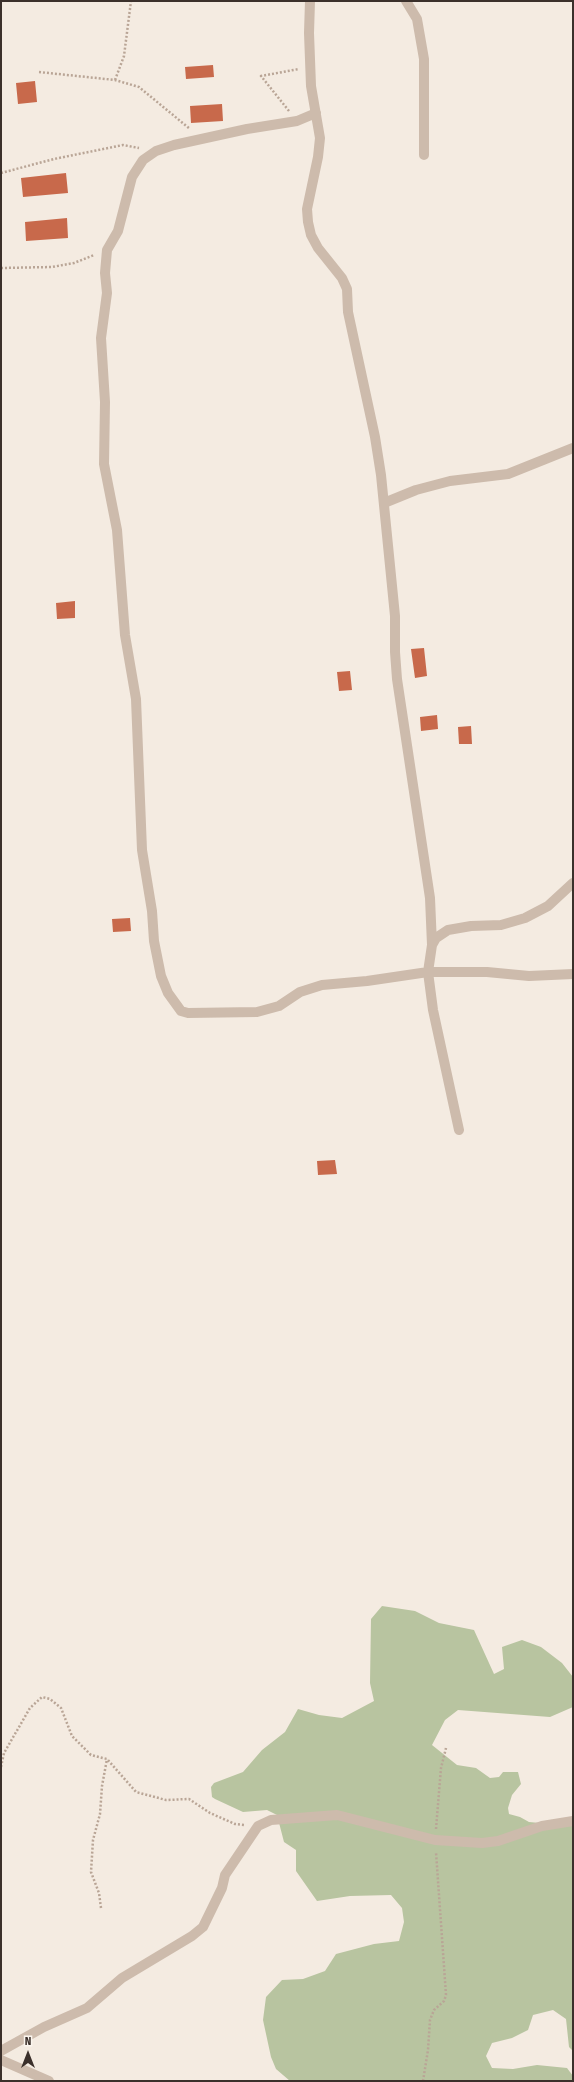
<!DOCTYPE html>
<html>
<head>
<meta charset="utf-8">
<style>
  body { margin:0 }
  #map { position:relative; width:574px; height:2082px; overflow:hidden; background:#f4ebe1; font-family:"Fira Sans Condensed",sans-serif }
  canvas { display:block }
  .frame { position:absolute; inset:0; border:2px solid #3b302b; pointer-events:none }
  .north { position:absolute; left:8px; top:2034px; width:40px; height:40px; -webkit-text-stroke:3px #fbf5ee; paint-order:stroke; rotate:0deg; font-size:11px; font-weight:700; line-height:16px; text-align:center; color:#3b302b }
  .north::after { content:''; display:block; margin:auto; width:14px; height:18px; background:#3b302b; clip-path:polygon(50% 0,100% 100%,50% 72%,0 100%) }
</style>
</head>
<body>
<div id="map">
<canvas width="574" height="2082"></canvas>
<div class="frame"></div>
<div class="north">N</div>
</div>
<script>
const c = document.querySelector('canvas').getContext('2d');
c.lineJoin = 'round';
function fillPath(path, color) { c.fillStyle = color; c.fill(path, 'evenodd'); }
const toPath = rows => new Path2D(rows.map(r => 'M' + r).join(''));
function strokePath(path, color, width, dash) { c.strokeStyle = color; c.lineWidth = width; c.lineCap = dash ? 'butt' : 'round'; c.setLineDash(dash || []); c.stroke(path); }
fillPath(toPath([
  [382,1606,415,1611,439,1623,474,1630,494,1674,504,1669,502,1647,522,1640,541,1647,562,1663,573,1677,573,1707,550,1717,458,1710,445,1720,432,1745,457,1765,476,1768,490,1778,499,1777,503,1772,518,1772,521,1784,512,1795,508,1808,509,1814,520,1817,529,1822,573,1826,573,2051,569,2047,566,2019,553,2010,533,2015,528,2030,512,2038,492,2043,486,2056,492,2068,513,2069,537,2065,567,2068,573,2076,573,2081,290,2081,276,2069,271,2057,263,2020,266,1997,282,1980,303,1979,325,1971,336,1954,374,1944,399,1941,404,1922,402,1908,391,1895,350,1896,317,1901,296,1871,296,1850,284,1842,277,1815,267,1810,243,1812,215,1799,212,1797,211,1787,214,1783,243,1772,262,1750,285,1732,298,1709,319,1715,342,1718,374,1701,370,1683,371,1619]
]), '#b8c4a0');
fillPath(toPath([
  [213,65,214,77,186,79,185,67],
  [35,81,37,102,18,104,16,83],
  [222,104,223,121,191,123,190,106],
  [66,173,68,193,23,197,21,178],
  [67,218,68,238,26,241,25,222],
  [75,601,75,618,57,619,56,603],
  [424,648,427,676,415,678,411,649],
  [350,671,352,690,339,691,337,672],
  [437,715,438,729,421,731,420,717],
  [471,726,472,744,459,744,458,727],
  [130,918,131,931,113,932,112,919],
  [335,1160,337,1174,318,1175,317,1161]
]), '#c8694b');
strokePath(toPath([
  [39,72,115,80,139,87,190,129],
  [115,80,124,56,131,1],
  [289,111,261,76,299,69],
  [1,173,54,159,123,145,139,148],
  [1,268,52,267,74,263,94,255],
  [1,1767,4,1753,30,1708,42,1697,50,1699,61,1708,72,1736,91,1755,107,1759,136,1792,166,1800,189,1799,210,1813,235,1824,244,1825],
  [436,1829,441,1768,446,1748],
  [101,1908,99,1893,91,1872,93,1840,100,1814,102,1786,107,1759],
  [423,2081,428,2050,430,2020,434,2010,444,2001,446,1995,436,1852]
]), '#b9a596', 2.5, [2, 2]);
strokePath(toPath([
  [310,1,309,33,311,86,320,138,318,157,307,209,308,222,311,235,318,248,342,278,347,289,348,312,375,437,381,475,395,616,395,652,397,679,430,898,432,945],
  [406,1,417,19,424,59,424,155],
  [316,113,297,121,247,129,174,145,156,151,143,160,132,177,118,231,107,250,105,273,107,293,101,338,105,402,104,464,117,530,125,635,136,699,142,850,152,911,154,941,161,976,168,993,181,1011,188,1013,257,1012,279,1006,300,992,322,985,367,981,428,972,487,972,529,976,573,974],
  [384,503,416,490,450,481,508,474,573,448],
  [459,1130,433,1010,428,972,432,945,436,938,448,930,471,926,501,925,525,918,548,906,573,883],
  [1,2051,44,2027,87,2008,122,1978,192,1936,203,1927,222,1888,225,1875,258,1826,271,1820,337,1815,435,1840,482,1843,498,1841,542,1826,573,1821],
  [1,2060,49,2081]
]), '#cdbbac', 10);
</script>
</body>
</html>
